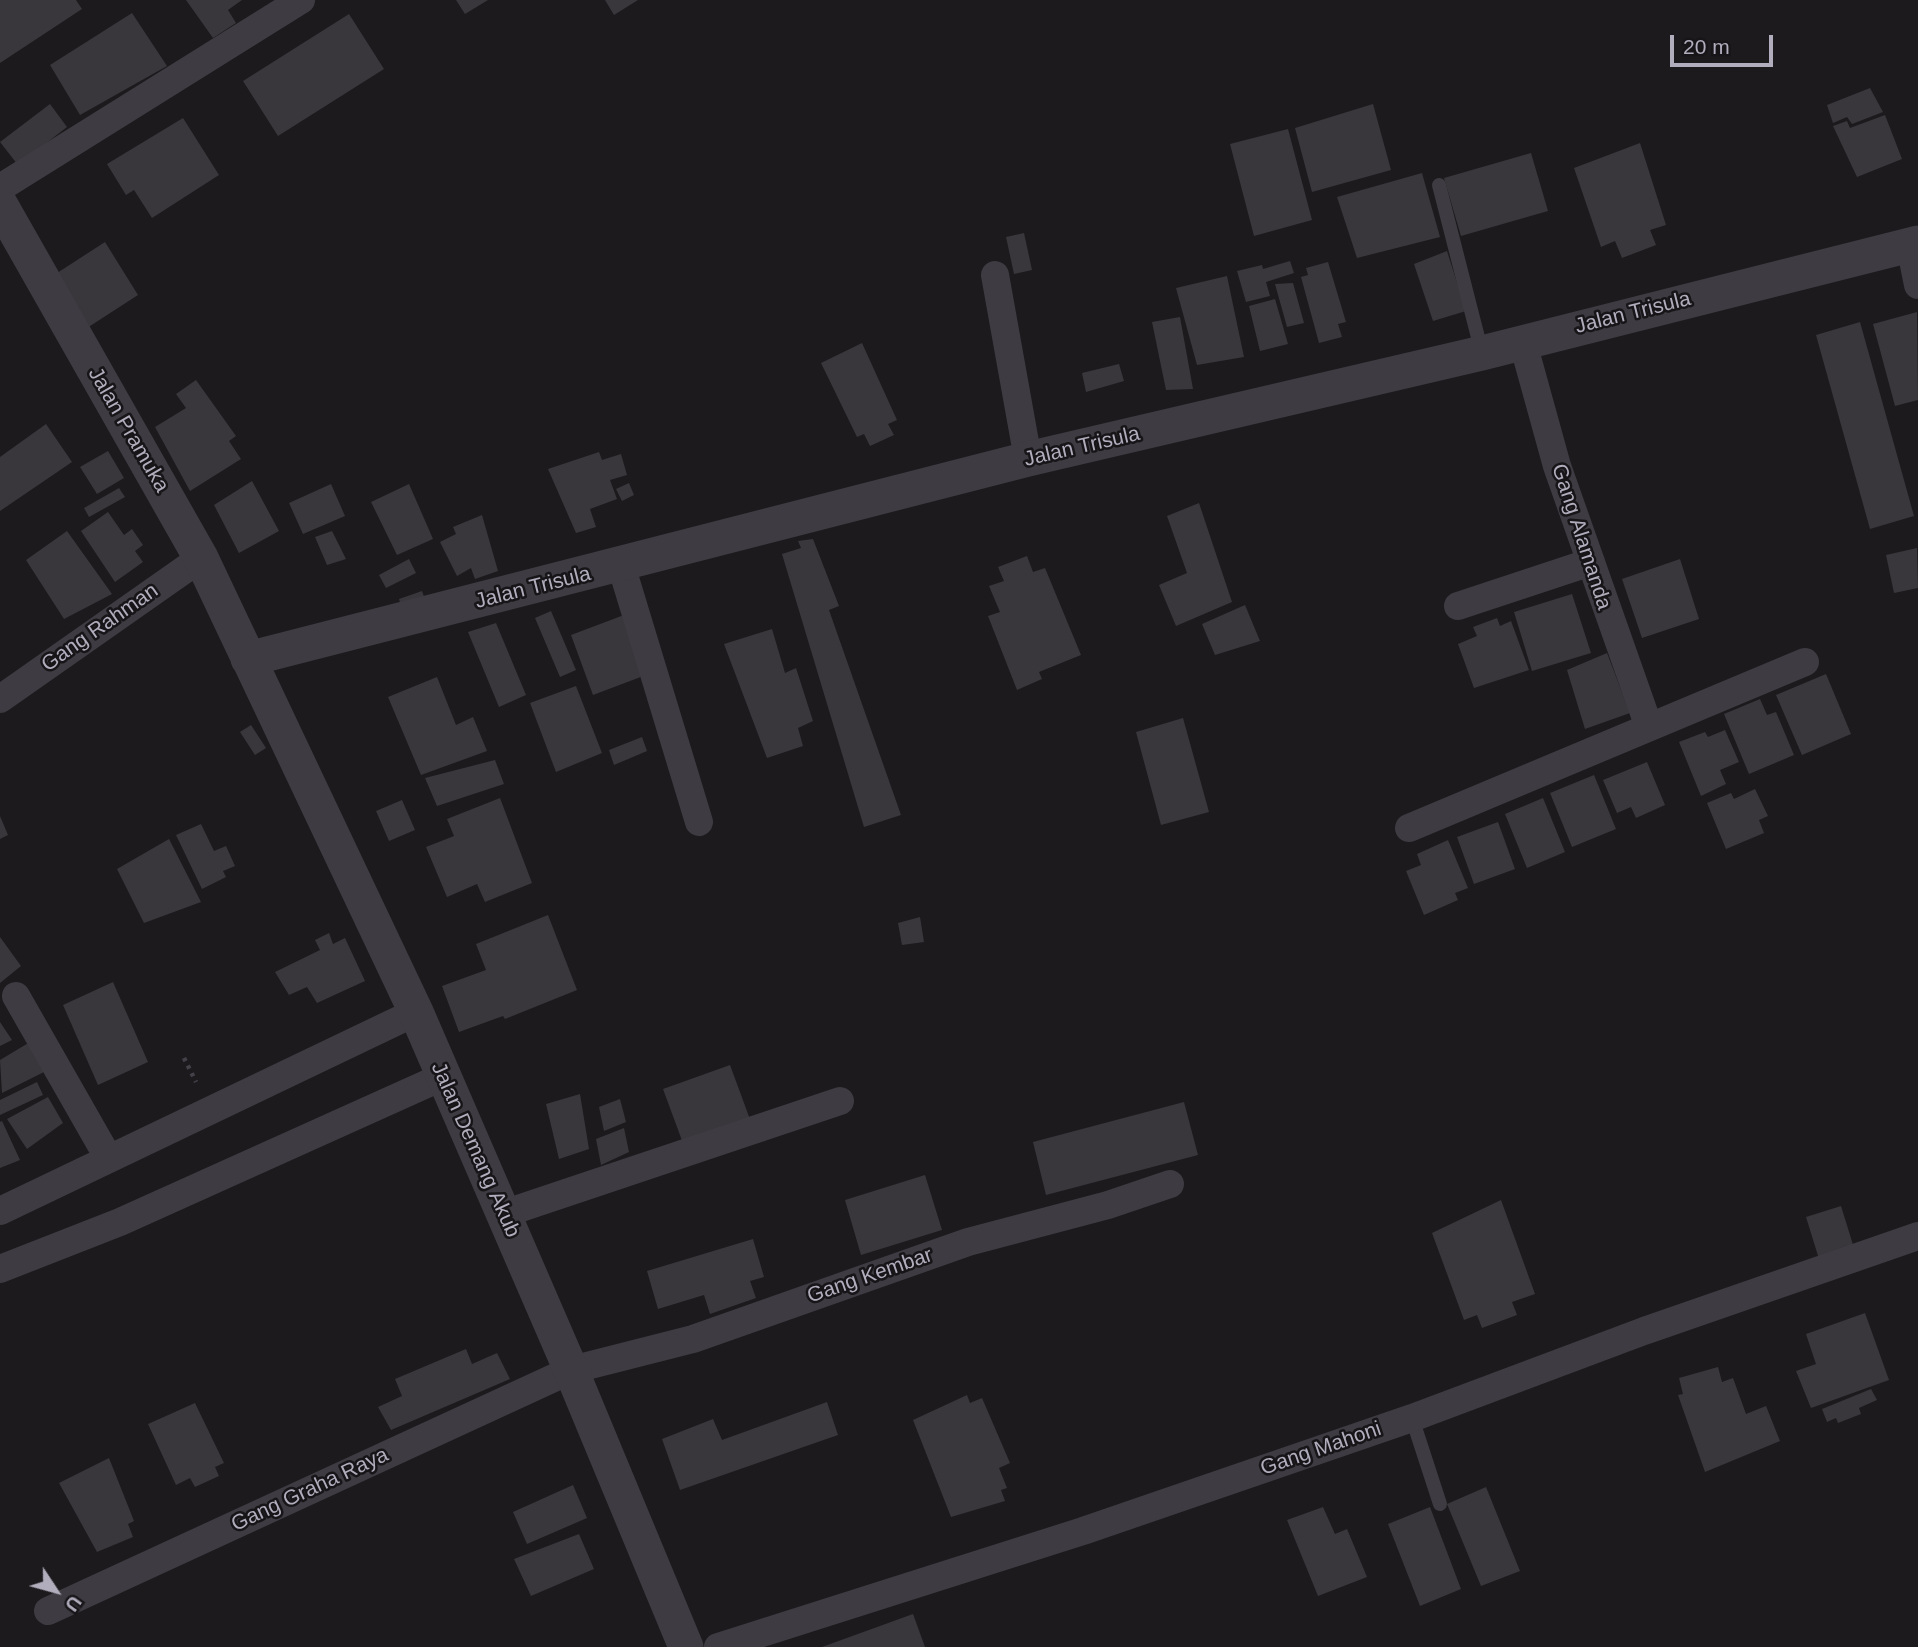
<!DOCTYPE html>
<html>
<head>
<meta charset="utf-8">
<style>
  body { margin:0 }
  #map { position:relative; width:1918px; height:1647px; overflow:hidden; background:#1c1a1d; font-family:Helvetica,sans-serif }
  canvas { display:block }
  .north { position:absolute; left:21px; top:1556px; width:70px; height:70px; -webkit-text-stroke:5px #171518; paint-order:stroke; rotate:126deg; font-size:19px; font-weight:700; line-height:28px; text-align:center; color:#b1adbc }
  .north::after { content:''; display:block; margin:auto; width:24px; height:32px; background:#b1adbc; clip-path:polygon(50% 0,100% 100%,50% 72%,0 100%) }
  .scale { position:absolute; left:1670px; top:35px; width:103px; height:32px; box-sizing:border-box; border:4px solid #b1adbc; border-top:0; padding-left:9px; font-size:21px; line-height:24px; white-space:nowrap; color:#b1adbc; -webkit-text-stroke:5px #171518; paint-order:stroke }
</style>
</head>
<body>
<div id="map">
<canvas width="1918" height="1647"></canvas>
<div class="north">U</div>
<div class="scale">20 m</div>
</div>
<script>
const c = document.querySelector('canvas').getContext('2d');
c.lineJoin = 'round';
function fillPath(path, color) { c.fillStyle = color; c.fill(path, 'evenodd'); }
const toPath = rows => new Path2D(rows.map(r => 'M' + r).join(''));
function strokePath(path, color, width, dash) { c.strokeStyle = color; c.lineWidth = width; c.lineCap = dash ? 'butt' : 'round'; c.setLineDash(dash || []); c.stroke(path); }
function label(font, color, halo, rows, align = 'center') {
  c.font = font + ' Helvetica,sans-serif'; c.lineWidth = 5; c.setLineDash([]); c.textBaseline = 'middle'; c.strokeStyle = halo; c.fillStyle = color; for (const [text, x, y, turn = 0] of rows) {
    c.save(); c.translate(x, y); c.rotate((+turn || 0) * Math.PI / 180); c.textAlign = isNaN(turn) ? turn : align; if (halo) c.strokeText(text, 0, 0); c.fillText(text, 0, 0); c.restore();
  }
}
fillPath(toPath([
  [0,0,76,0,82,9,0,63],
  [186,0,242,0,228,10,236,23,213,38],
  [456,0,488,0,465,14],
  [605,0,638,0,614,15],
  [132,13,167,66,80,115,50,65],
  [349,14,384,69,278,136,243,81],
  [1870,88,1883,112,1852,124,1847,117,1833,123,1827,105],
  [50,104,67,127,18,165,0,142],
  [1373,104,1391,170,1312,192,1295,128],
  [1885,115,1902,159,1857,177,1833,126,1847,121,1850,128],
  [183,118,219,175,152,218,134,190,126,195,107,164],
  [1288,129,1312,220,1254,236,1230,144],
  [1640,143,1666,225,1650,230,1656,245,1622,258,1615,241,1601,247,1574,168],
  [1531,153,1548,211,1461,236,1444,178],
  [1422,173,1440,237,1357,258,1337,197],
  [1024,233,1032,270,1014,274,1006,237],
  [105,242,138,295,87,328,54,275],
  [1447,251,1466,311,1433,321,1414,264],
  [1290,261,1294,273,1266,282,1270,296,1246,302,1237,271,1262,265,1263,269],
  [1328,262,1346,322,1338,324,1342,337,1319,343,1301,277,1308,275,1306,268],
  [1227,276,1244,357,1197,365,1176,288],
  [1293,283,1304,323,1287,327,1275,284],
  [1275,299,1288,344,1260,351,1249,306],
  [1917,312,1918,400,1895,406,1873,324],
  [1180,317,1193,389,1166,390,1152,322],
  [1860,322,1914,516,1870,529,1816,335],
  [862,343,897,420,888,424,894,435,870,446,864,434,857,437,821,363],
  [1119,364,1124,381,1086,392,1082,373],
  [196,380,236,436,229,441,241,459,190,491,155,427,186,408,176,394],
  [46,424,72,462,0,511,0,457],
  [108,451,124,478,97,494,80,467],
  [599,452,602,460,621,454,627,475,610,480,617,499,590,509,596,527,576,533,548,469],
  [252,481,279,531,239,553,214,505],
  [629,483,634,495,622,501,616,489],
  [331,484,345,516,303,534,289,503],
  [409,484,433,539,397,555,371,502],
  [119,488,125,497,89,517,84,508],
  [1199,503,1232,602,1176,626,1159,585,1187,573,1167,516],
  [108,512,124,535,132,529,143,545,135,551,143,562,115,582,81,531],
  [482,515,498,571,475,579,471,568,457,576,440,542,456,534,453,527],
  [67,531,112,594,64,619,26,560],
  [332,531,346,559,327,565,315,537],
  [813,539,839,606,829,610,901,815,864,827,782,554,801,548,798,541],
  [1917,548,1918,588,1894,593,1886,555],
  [1027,556,1033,572,1045,568,1081,655,1039,672,1042,679,1017,690,988,616,1000,612,989,586,1004,581,998,567],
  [409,559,416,573,386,588,379,575],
  [1680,559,1699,619,1642,638,1622,579],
  [422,591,427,605,403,613,399,599],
  [1572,594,1591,653,1532,671,1514,612],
  [1245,605,1260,641,1215,655,1202,624],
  [551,611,576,670,560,677,535,618],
  [624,615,646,675,593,695,571,635],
  [1497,618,1500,626,1511,621,1529,670,1474,688,1458,644,1477,636,1473,627],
  [496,623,526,695,499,707,468,632],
  [772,629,785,673,796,668,813,721,798,728,803,746,767,758,724,644],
  [1607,653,1630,713,1585,729,1567,670],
  [1826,674,1851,734,1802,755,1776,695],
  [437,677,456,725,473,717,487,751,421,775,388,697],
  [576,686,602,753,556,772,530,703],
  [1760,699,1767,715,1776,712,1794,755,1749,774,1724,714],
  [1183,718,1209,812,1161,825,1136,732],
  [251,725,266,748,255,755,240,732],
  [1725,730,1739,762,1720,770,1726,784,1701,796,1679,742,1705,732,1708,737],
  [642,737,647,751,614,765,609,750],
  [495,760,504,784,437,806,425,778],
  [1647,762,1665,805,1636,818,1631,807,1617,813,1603,780],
  [1594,775,1616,829,1572,847,1550,793],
  [1755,789,1768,816,1759,820,1764,833,1726,849,1707,803,1731,793,1734,799],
  [500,798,532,883,485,902,477,884,447,897,426,847,454,836,447,819],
  [1543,798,1565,852,1527,868,1505,814],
  [402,800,415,830,389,841,376,811],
  [0,816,8,835,0,839],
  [1498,822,1515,869,1474,884,1457,837],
  [201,824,214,851,226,846,235,866,223,871,226,877,202,889,176,835],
  [169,839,201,902,144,923,117,869],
  [1448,840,1468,888,1455,893,1458,900,1424,915,1406,871,1421,865,1417,854],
  [548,915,577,990,505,1019,503,1016,459,1032,442,986,486,970,476,944],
  [920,917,924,942,902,945,898,923],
  [329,933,333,944,345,938,365,981,317,1003,307,987,289,995,275,972,320,950,315,940],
  [0,937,21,966,0,983],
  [113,982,148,1062,98,1085,63,1005],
  [0,1022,12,1040,0,1046],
  [35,1039,52,1068,2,1093,0,1060],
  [730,1065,751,1122,684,1146,663,1089],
  [37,1082,43,1095,0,1115,0,1100],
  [580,1094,589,1149,559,1159,546,1104],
  [48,1097,63,1123,27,1149,7,1119],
  [620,1099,626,1122,604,1131,599,1107],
  [1184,1102,1198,1155,1046,1195,1033,1142],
  [2,1121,20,1160,0,1168,0,1122],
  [624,1128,629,1152,601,1165,596,1139],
  [925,1175,942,1230,861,1255,845,1200],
  [1501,1200,1535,1294,1512,1302,1517,1315,1482,1328,1477,1315,1464,1320,1432,1233],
  [1841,1206,1854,1248,1819,1259,1806,1217],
  [753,1239,764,1277,750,1281,756,1298,710,1314,704,1295,658,1309,647,1271],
  [1865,1313,1889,1380,1811,1408,1796,1371,1816,1364,1806,1334],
  [466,1349,472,1364,497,1353,510,1379,391,1430,378,1407,402,1396,395,1379],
  [1718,1367,1722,1382,1733,1378,1746,1414,1766,1406,1780,1441,1705,1472,1678,1395,1683,1394,1679,1378],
  [1871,1389,1877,1400,1859,1408,1861,1414,1838,1423,1836,1418,1827,1422,1822,1409],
  [967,1395,970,1403,982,1398,1010,1463,999,1468,1007,1488,1001,1490,1005,1501,951,1517,913,1420],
  [827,1402,838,1435,680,1490,662,1439,713,1419,722,1440],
  [195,1403,224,1463,215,1467,219,1476,195,1487,190,1478,176,1485,148,1424],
  [109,1458,134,1521,128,1524,133,1537,97,1552,59,1483],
  [573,1485,587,1518,527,1544,513,1512],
  [1486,1487,1520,1571,1481,1586,1447,1504],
  [1323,1507,1335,1534,1347,1529,1367,1577,1318,1596,1287,1520],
  [1430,1507,1461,1589,1420,1606,1388,1524],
  [579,1534,594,1569,531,1596,514,1559],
  [913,1614,925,1647,822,1647]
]), '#39373c');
strokePath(toPath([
  [184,1058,196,1082]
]), '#444149', 4.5, [3.5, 5]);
strokePath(toPath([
  [1439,185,1482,353],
  [1412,1418,1440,1504]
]), '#3e3b42', 14);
strokePath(toPath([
  [0,188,301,0],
  [1910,245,1918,285],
  [995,275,1028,459],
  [1523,343,1557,466,1649,727],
  [621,565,699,822],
  [1458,606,1591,562],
  [0,699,201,558],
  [1409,828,1805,662],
  [16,996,109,1159],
  [0,1211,416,1012],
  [503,1214,840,1101],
  [0,1269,120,1222,442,1077],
  [48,1611,571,1370,693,1339,968,1242,1108,1205,1170,1184],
  [718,1647,1083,1531,1412,1418,1644,1331,1918,1236]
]), '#3e3b42', 28);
strokePath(toPath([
  [0,204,201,558,416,1012,571,1370,686,1647],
  [248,659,1028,459,1482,353,1918,243]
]), '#3e3b42', 35);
label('21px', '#b1adbc', '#171518', [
  ["Jalan Trisula",1633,313,-14],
  ["Jalan Pramuka",128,430,60],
  ["Jalan Trisula",1082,447,-13],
  ["Gang Alamanda",1581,537,72],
  ["Jalan Trisula",533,588,-14],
  ["Gang Rahman",100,628,-35],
  ["Jalan Demang Akub",475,1150,66],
  ["Gang Kembar",870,1276,-19],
  ["Gang Mahoni",1321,1449,-19],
  ["Gang Graha Raya",310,1490,-25]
]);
</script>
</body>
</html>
